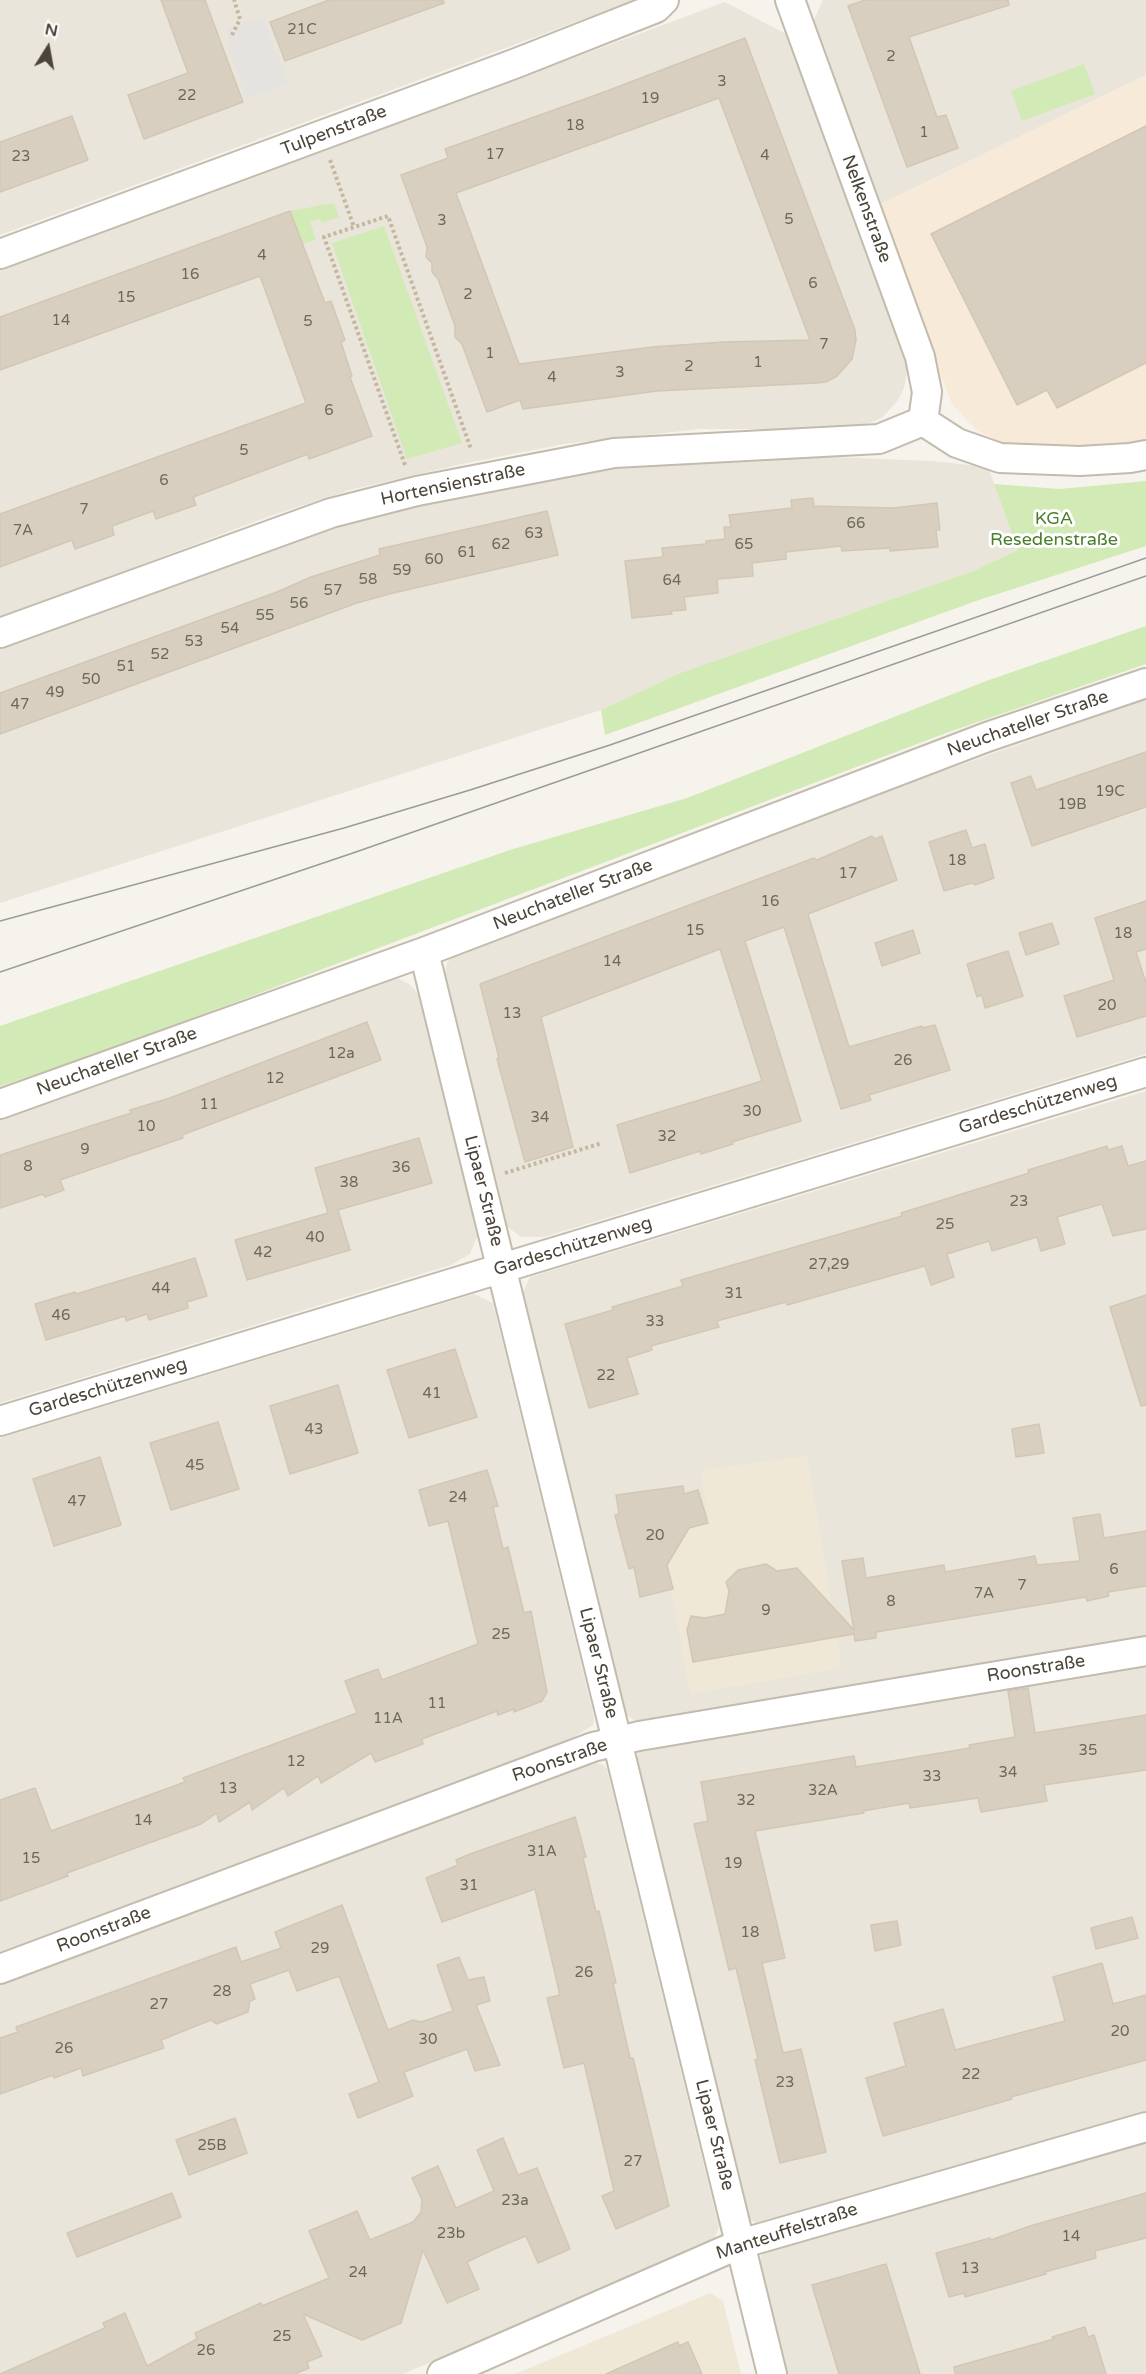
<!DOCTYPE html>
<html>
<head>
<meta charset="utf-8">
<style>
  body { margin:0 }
  #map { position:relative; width:1146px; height:2374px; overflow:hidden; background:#f6f3ec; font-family:"Varela Round",sans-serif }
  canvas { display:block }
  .north { position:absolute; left:18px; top:18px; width:60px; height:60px; -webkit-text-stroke:4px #fff; paint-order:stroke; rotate:11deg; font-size:16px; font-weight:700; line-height:24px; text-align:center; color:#4b4439 }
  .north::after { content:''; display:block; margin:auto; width:21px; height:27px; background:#4b4439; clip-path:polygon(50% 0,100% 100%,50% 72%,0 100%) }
</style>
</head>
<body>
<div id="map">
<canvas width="1146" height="2374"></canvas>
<div class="north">N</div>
</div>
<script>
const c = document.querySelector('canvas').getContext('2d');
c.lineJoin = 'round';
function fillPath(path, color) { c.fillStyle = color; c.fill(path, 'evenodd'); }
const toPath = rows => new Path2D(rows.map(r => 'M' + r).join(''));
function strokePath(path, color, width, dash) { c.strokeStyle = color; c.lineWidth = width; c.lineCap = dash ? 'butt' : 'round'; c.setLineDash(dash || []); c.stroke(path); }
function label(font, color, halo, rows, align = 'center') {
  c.font = font + ' "Varela Round",sans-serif'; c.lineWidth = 6; c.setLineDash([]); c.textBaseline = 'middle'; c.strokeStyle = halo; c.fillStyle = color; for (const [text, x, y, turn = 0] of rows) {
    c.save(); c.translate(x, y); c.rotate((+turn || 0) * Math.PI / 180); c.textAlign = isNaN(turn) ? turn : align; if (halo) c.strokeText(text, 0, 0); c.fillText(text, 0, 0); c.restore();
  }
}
fillPath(toPath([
  [0,0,635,0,0,235],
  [823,0,1146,0,1146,75,877,206,812,24],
  [725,2,788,35,905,356,907,370,904,388,898,400,882,418,861,426,841,429,700,429,564,444,462,464,350,490,270,516,0,618,0,270],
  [809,456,932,461,988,467,1018,550,973,571,680,673,601,710,0,903,0,648,314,533,386,511,564,473,652,461],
  [1146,699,1146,1054,544,1237,521,1237,505,1225,444,975,447,963,455,953,929,776],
  [386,978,397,978,409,984,416,991,422,1002,476,1223,477,1237,470,1254,451,1265,0,1403,0,1118,117,1078,375,980],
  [1146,1091,1146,1636,643,1721,634,1720,628,1716,623,1710,522,1294,530,1277],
  [474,1294,493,1303,594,1717,593,1725,563,1744,0,1955,0,1438],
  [1146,1663,1146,2112,756,2223,754,2222,747,2216,636,1762,638,1754,642,1749],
  [597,1763,603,1765,607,1769,719,2227,714,2239,403,2374,0,2374,0,1982,549,1777],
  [1146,2143,1146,2374,786,2374,758,2264,763,2253]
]), '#eae5da');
fillPath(toPath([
  [1146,75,1146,441,1093,447,1005,445,976,430,952,404,877,206]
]), '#f7ead8');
fillPath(toPath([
  [807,1456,842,1668,690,1694,667,1565,689,1528,708,1523,701,1470],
  [710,2293,723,2301,741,2374,515,2374]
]), '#efe8d6');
fillPath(toPath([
  [1084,64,1095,94,1022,121,1011,91],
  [334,203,339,217,322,223,320,219,310,222,316,240,302,244,290,211],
  [384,226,462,443,407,459,332,243],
  [1146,481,1146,546,976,601,605,735,601,710,680,673,973,571,1018,550,994,484,1059,489],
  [1146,626,1146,664,946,733,109,1050,0,1086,0,1026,510,850,687,798,986,681]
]), '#d2eab5');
fillPath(toPath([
  [263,17,288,84,247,99,227,45,231,44,226,30]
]), '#e5e3e0');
const building = toPath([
  [161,0,205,0,243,102,144,139,128,95,188,73,161,0],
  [329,0,443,0,444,3,285,61,270,22,329,0],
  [865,0,1008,0,1009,5,909,37,937,117,946,115,958,148,907,167,848,6,865,0],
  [745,38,855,330,856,340,852,359,837,376,826,382,816,383,657,391,523,409,520,400,487,412,462,344,455,337,455,326,438,279,432,272,432,263,426,257,427,247,401,175,448,158,445,149,607,91,745,38],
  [719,98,810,340,723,342,652,347,519,364,456,193,719,98],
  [72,116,88,160,0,192,0,142,72,116],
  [1146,126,1146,363,1057,408,1047,390,1017,405,931,234,1146,126],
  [290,211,325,303,331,301,345,340,341,342,352,376,350,377,372,436,309,459,308,454,193,497,196,505,156,519,153,511,112,526,114,535,75,549,72,540,0,567,0,514,306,403,260,276,0,370,0,317,290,211],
  [813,498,814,506,893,508,937,503,940,530,936,530,938,547,890,551,890,548,842,551,841,546,786,552,786,559,752,563,753,576,717,579,718,593,684,597,686,610,671,611,672,614,632,618,625,561,663,557,662,548,706,544,706,541,725,539,724,527,731,527,729,515,792,508,791,500,813,498],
  [547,511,558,555,389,594,357,603,0,734,0,693,277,592,311,577,380,555,379,549,547,511],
  [1146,752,1146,807,1032,846,1011,783,1031,776,1036,790,1146,752],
  [966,830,972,848,985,844,994,878,975,885,972,883,944,891,929,842,966,830],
  [872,836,875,839,882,836,897,880,808,914,849,1047,922,1026,923,1028,935,1025,950,1070,869,1095,871,1100,841,1109,784,927,745,941,801,1121,732,1142,733,1144,701,1154,700,1151,630,1173,617,1125,762,1081,720,949,541,1017,573,1147,525,1162,497,1059,499,1058,480,984,814,858,817,860,872,836],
  [1146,901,1146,949,1136,952,1146,983,1146,1016,1077,1037,1064,996,1114,980,1095,918,1146,901],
  [1052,923,1059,944,1026,955,1019,933,1052,923],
  [913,930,920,953,882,966,875,943,913,930],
  [1008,951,1023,996,985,1008,982,995,977,997,967,964,1008,951],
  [367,1022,381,1060,182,1135,183,1138,60,1180,64,1190,45,1197,43,1194,0,1208,0,1155,131,1113,130,1110,170,1098,367,1022],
  [419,1138,432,1183,338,1210,350,1250,247,1280,235,1240,328,1213,315,1168,419,1138],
  [1107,1146,1108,1150,1122,1146,1128,1166,1146,1161,1146,1229,1113,1236,1102,1204,1057,1217,1065,1244,1041,1251,1037,1237,992,1251,989,1241,947,1254,954,1277,931,1285,925,1266,787,1305,786,1302,717,1321,719,1327,651,1346,652,1350,627,1358,638,1394,589,1408,565,1324,613,1310,612,1307,683,1286,681,1280,902,1216,901,1213,1029,1173,1028,1170,1107,1146],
  [195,1258,207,1296,187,1302,188,1308,149,1320,147,1314,126,1321,125,1316,46,1340,35,1304,75,1292,76,1294,195,1258],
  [1146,1295,1146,1405,1141,1406,1110,1307,1146,1295],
  [455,1349,477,1417,409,1438,387,1370,455,1349],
  [338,1385,358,1453,290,1474,270,1406,338,1385],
  [218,1422,239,1489,171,1510,150,1443,218,1422],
  [1039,1424,1044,1453,1016,1457,1012,1429,1039,1424],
  [100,1457,121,1525,54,1546,33,1479,100,1457],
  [487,1470,498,1506,493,1507,503,1549,508,1547,524,1613,531,1611,547,1692,542,1701,514,1712,514,1709,498,1715,497,1711,422,1739,423,1744,375,1762,371,1753,321,1783,318,1776,288,1796,284,1788,252,1810,250,1802,219,1822,217,1813,201,1824,67,1873,68,1876,0,1901,0,1800,35,1788,51,1831,185,1782,183,1778,357,1713,345,1681,378,1669,382,1680,478,1644,448,1521,429,1526,419,1490,487,1470],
  [683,1486,684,1494,698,1490,708,1523,689,1528,667,1565,673,1589,640,1597,634,1567,629,1569,615,1515,619,1514,616,1495,683,1486],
  [1100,1514,1104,1538,1146,1531,1146,1586,1108,1592,1109,1596,1087,1601,1086,1597,876,1632,876,1638,855,1641,854,1634,693,1662,687,1630,691,1616,705,1618,725,1614,729,1591,726,1582,738,1570,766,1564,777,1571,797,1568,854,1630,842,1561,863,1558,866,1578,944,1565,945,1572,1035,1556,1037,1565,1080,1561,1073,1518,1100,1514],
  [1028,1688,1035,1733,1146,1715,1146,1770,1044,1785,1047,1801,981,1812,978,1798,910,1808,909,1803,863,1811,864,1813,755,1831,785,1958,762,1963,783,2053,801,2049,826,2152,780,2163,755,2060,758,2059,736,1968,729,1970,694,1824,708,1821,701,1782,854,1756,856,1767,970,1748,969,1745,1015,1737,1008,1691,1028,1688],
  [575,1817,586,1857,583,1858,596,1912,599,1911,616,1983,613,1983,630,2058,633,2058,669,2206,616,2229,602,2196,614,2191,584,2063,564,2068,547,1998,560,1995,535,1889,442,1922,426,1878,458,1865,456,1860,470,1854,575,1817],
  [342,1905,388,2030,413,2020,421,2022,453,2011,437,1965,459,1957,468,1980,484,1977,490,2001,476,2005,500,2065,475,2071,467,2049,404,2072,413,2096,358,2118,349,2094,379,2082,339,1976,297,1991,289,1970,250,1984,255,1999,250,2001,248,2012,216,2024,211,2020,161,2040,164,2048,83,2076,81,2068,54,2078,53,2075,0,2094,0,2038,18,2032,16,2027,236,1947,241,1962,281,1948,275,1932,342,1905],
  [1132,1917,1138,1938,1096,1949,1091,1928,1132,1917],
  [897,1921,901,1945,875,1951,871,1925,897,1921],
  [1102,1963,1113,2004,1146,1995,1146,2060,1011,2097,1012,2099,883,2136,866,2078,906,2066,894,2023,943,2009,955,2050,1065,2021,1053,1977,1102,1963],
  [235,2118,247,2153,189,2175,176,2140,235,2118],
  [503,2138,518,2175,537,2168,570,2249,538,2263,526,2236,492,2250,467,2262,479,2289,447,2303,423,2250,401,2323,362,2340,303,2314,322,2356,307,2362,309,2368,295,2374,0,2374,105,2328,103,2323,125,2313,147,2366,197,2339,195,2333,261,2303,262,2306,329,2278,309,2231,357,2211,370,2240,413,2222,421,2212,422,2200,412,2178,438,2166,456,2208,494,2191,477,2150,503,2138],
  [172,2193,181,2217,77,2257,67,2233,172,2193],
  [1146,2193,1146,2238,1095,2251,1096,2258,1045,2272,1046,2274,965,2297,964,2293,949,2297,936,2253,990,2238,991,2240,1030,2226,1146,2193],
  [886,2264,920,2374,839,2374,812,2285,886,2264],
  [1085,2327,1088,2337,1094,2335,1106,2374,955,2374,954,2367,1054,2339,1052,2337,1085,2327],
  [678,2342,679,2346,688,2342,702,2374,606,2374,678,2342]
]);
fillPath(building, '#d8cfc1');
strokePath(building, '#d3c7b4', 1.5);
const minor = toPath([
  [790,0,920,357,927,392,923,421],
  [0,254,514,64,656,8,664,0],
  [923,421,957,443,1000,458,1080,461,1130,458,1146,455],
  [0,633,331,513,417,491,614,453,879,439,923,421],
  [424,952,772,2374],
  [0,1104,424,952,987,737,1146,683],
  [0,1421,1146,1072],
  [0,1969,593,1747,639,1736,1146,1651],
  [442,2374,740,2244,1146,2127]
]);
strokePath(minor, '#c2bbae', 32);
strokePath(toPath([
  [232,35,240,19,234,0],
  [330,160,354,227],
  [405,465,324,237,388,216,471,449],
  [505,1173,602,1143]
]), '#c4b79f', 4, [3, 3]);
strokePath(minor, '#fff', 28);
strokePath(toPath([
  [0,921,344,828,470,790,610,745,1146,558],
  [0,972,353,853,1146,576]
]), '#9a9a9a', 1.5);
label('15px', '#6e675b', null, [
  ["21C",302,30],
  ["2",891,57],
  ["3",722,82],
  ["22",187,96],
  ["19",650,99],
  ["18",575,126],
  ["1",924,133],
  ["17",495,155],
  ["4",765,156],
  ["23",21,157],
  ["5",789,220],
  ["3",442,221],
  ["4",262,256],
  ["16",190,275],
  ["6",813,284],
  ["2",468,295],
  ["15",126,298],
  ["14",61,321],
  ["5",308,322],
  ["7",824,345],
  ["1",490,354],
  ["1",758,363],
  ["2",689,367],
  ["3",620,373],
  ["4",552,378],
  ["6",329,411],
  ["5",244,451],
  ["6",164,481],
  ["7",84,510],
  ["66",856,524],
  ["7A",23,531],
  ["63",534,534],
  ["62",501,545],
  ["65",744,545],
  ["61",467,553],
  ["60",434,560],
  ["59",402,571],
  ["58",368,580],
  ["64",672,581],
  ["57",333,591],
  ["56",299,604],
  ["55",265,616],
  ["54",230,629],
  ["53",194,642],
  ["52",160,655],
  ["51",126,667],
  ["50",91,680],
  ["49",55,693],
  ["47",20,705],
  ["19C",1110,792],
  ["19B",1072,805],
  ["18",957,861],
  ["17",848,874],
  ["16",770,902],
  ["15",695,931],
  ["18",1123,934],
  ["14",612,962],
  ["20",1107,1006],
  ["13",512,1014],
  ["12a",341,1054],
  ["26",903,1061],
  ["12",275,1079],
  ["11",209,1105],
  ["30",752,1112],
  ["34",540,1118],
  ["10",146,1127],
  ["32",667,1137],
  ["9",85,1150],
  ["8",28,1167],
  ["36",401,1168],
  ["38",349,1183],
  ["23",1019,1202],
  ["25",945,1225],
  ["40",315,1238],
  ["42",263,1253],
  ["27,29",829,1265],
  ["44",161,1289],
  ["31",734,1294],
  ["46",61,1316],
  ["33",655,1322],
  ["22",606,1376],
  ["41",432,1394],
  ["43",314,1430],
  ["45",195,1466],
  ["24",458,1498],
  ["47",77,1502],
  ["20",655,1536],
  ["6",1114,1570],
  ["7",1022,1586],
  ["7A",984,1594],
  ["8",891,1602],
  ["9",766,1611],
  ["25",501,1635],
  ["11",437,1704],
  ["11A",388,1719],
  ["35",1088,1751],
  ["12",296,1762],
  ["34",1008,1773],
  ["33",932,1777],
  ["13",228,1789],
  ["32A",823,1791],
  ["32",746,1801],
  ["14",143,1821],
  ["31A",542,1852],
  ["15",31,1859],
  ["19",733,1864],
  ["31",469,1886],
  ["18",750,1933],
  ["29",320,1949],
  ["26",584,1973],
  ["28",222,1992],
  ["27",159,2005],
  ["20",1120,2032],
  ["30",428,2040],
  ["26",64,2049],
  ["22",971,2075],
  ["23",785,2083],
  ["25B",212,2146],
  ["27",633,2162],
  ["23a",515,2201],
  ["23b",451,2234],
  ["14",1071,2237],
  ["13",970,2269],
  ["24",358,2273],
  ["25",282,2337],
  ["26",206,2351]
]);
label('18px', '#4b4439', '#fff', [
  ["Tulpenstraße",334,131,-21],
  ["Nelkenstraße",866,209,70],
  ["Hortensienstraße",453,485,-12],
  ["Neuchateller Straße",1028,724,-19],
  ["Neuchateller Straße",573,895,-21],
  ["Neuchateller Straße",117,1062,-20],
  ["Gardeschützenweg",1038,1105,-17],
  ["Lipaer Straße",483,1191,76],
  ["Gardeschützenweg",573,1247,-17],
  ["Gardeschützenweg",108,1388,-17],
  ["Lipaer Straße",598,1663,76],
  ["Roonstraße",1036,1669,-9],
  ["Roonstraße",560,1761,-19],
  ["Roonstraße",104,1930,-21],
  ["Lipaer Straße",714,2135,76],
  ["Manteuffelstraße",787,2232,-18]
]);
label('18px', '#4a7f2a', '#fff', [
  ["KGA",1054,519],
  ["Resedenstraße",1054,540]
]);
</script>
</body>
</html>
